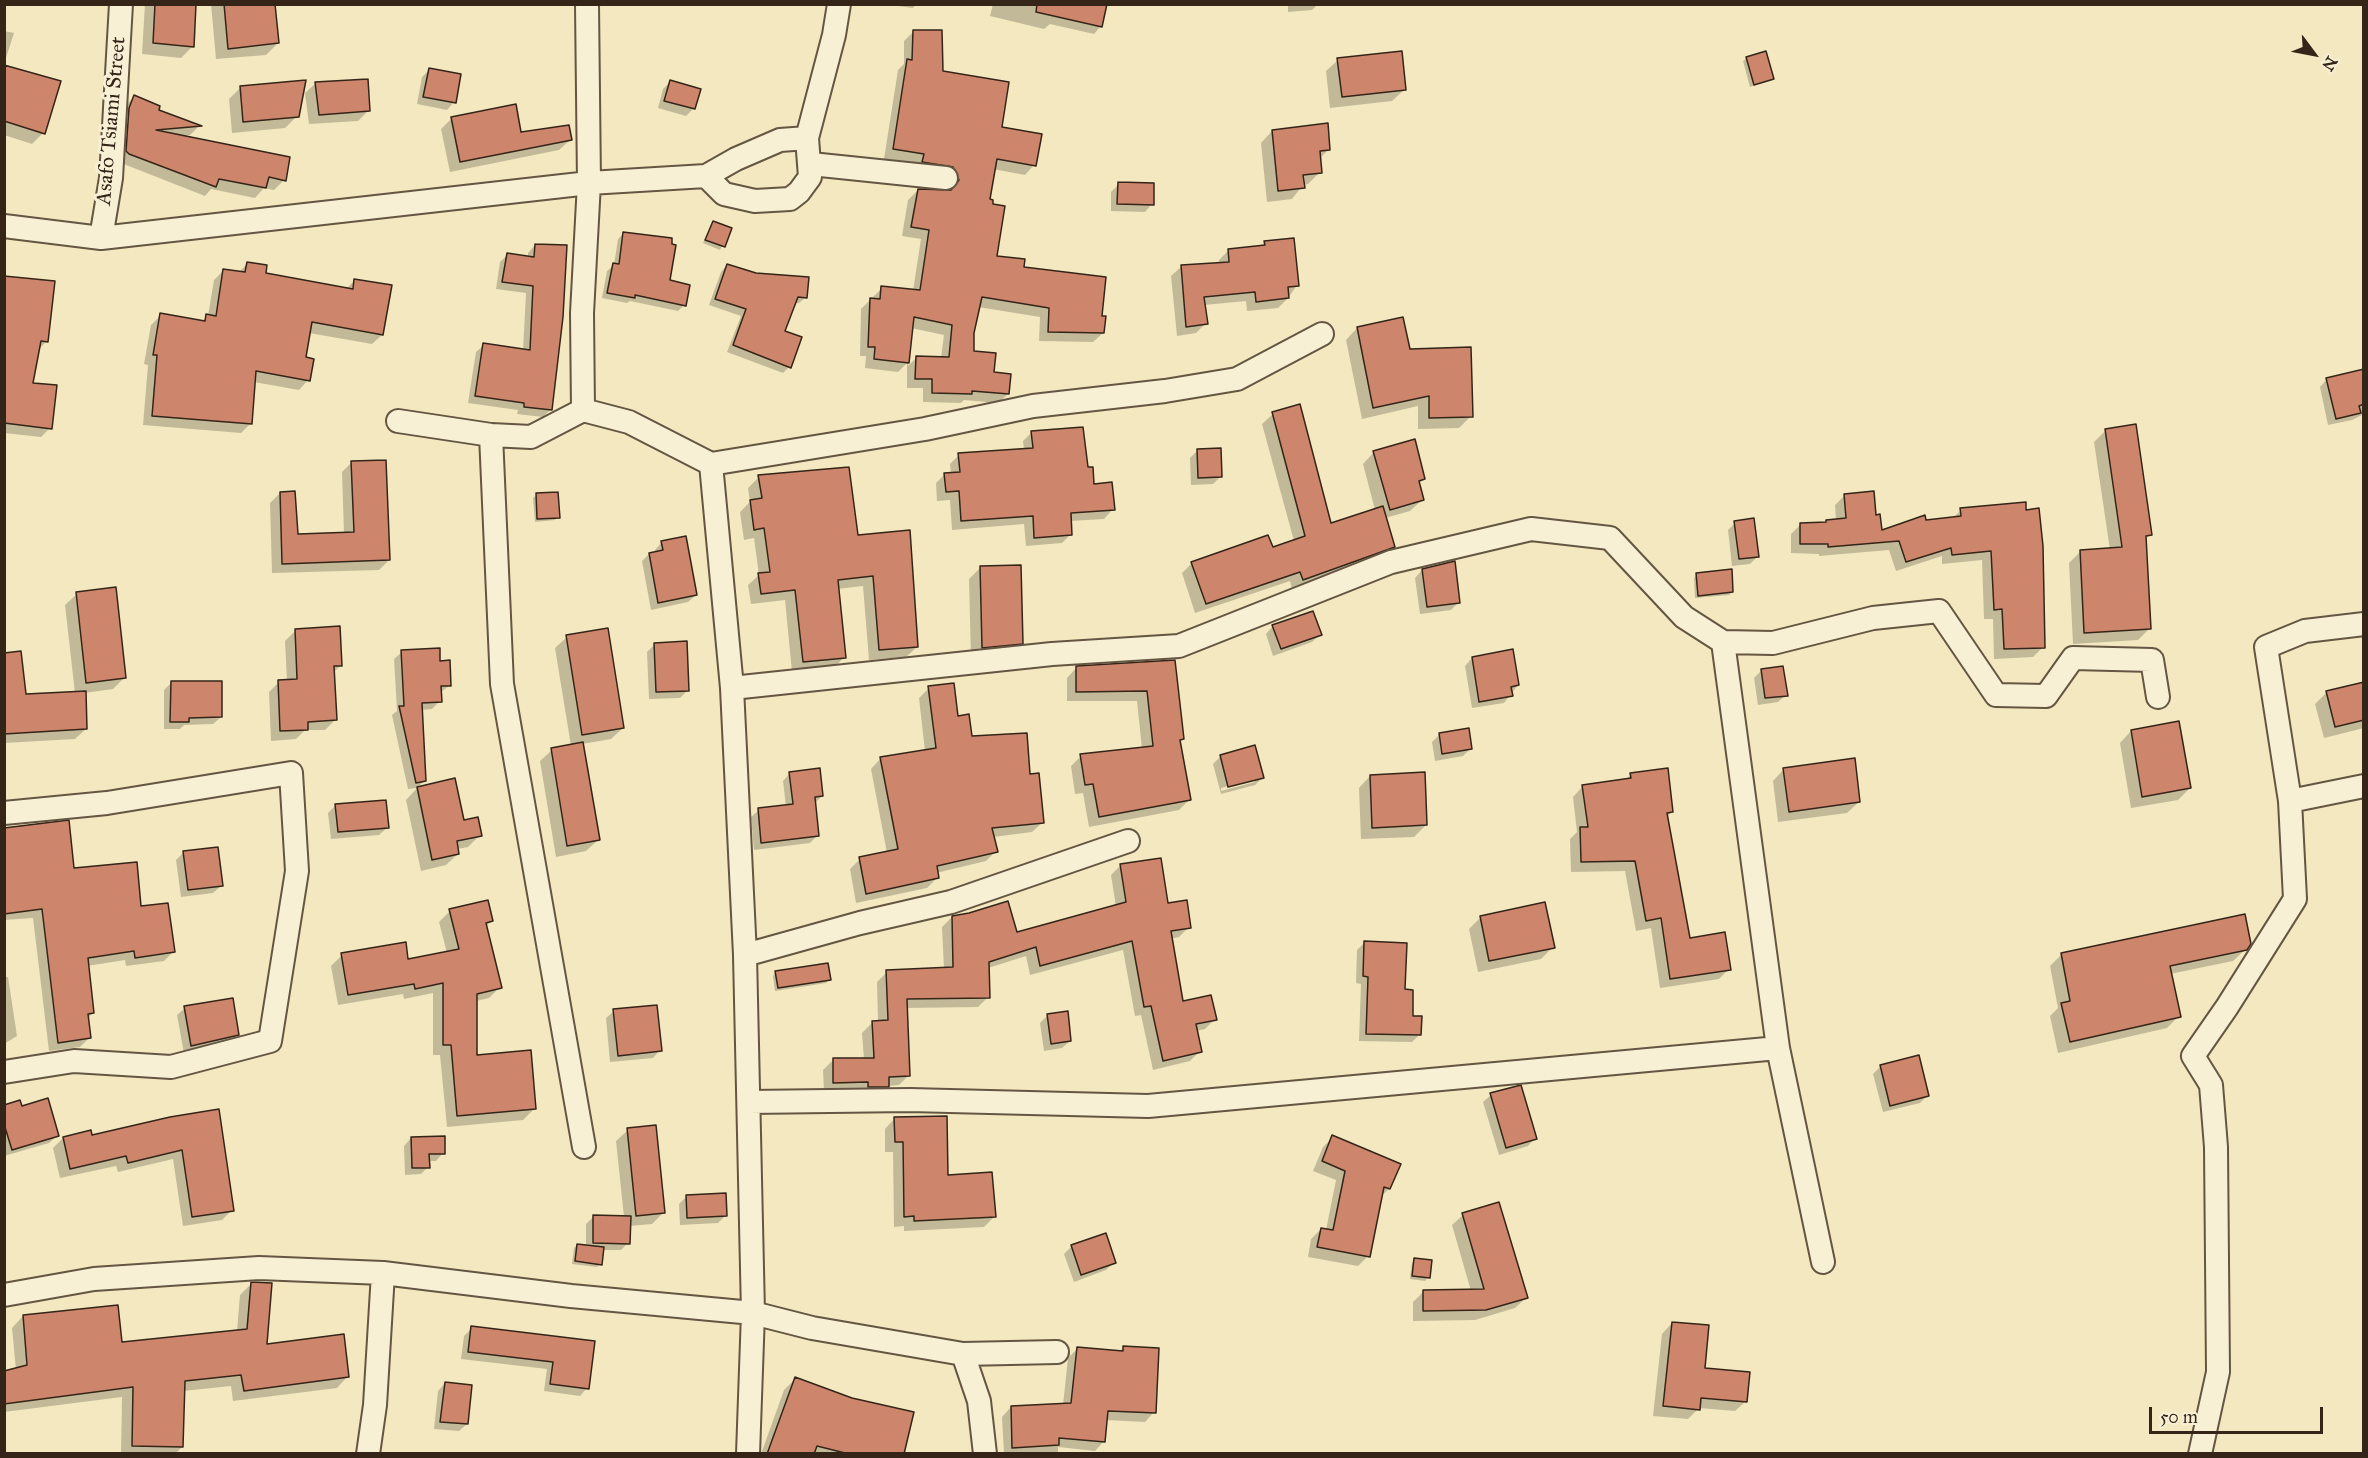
<!DOCTYPE html>
<html>
<head>
<meta charset="utf-8">
<style>
  body { margin:0 }
  #map { position:relative; width:2368px; height:1458px; overflow:hidden; background:#f3e8bf; font-family:"IM FELL Great Primer",serif }
  canvas { display:block }
  .frame { position:absolute; inset:0; border:6px solid #342518; pointer-events:none }
  .north { position:absolute; left:2284px; top:24px; width:60px; height:60px; -webkit-text-stroke:4px #f7f0d5; paint-order:stroke; rotate:122deg; font-size:16px; font-weight:700; line-height:24px; text-align:center; color:#342518 }
  .north::after { content:''; display:block; margin:auto; width:21px; height:27px; background:#342518; clip-path:polygon(50% 0,100% 100%,50% 72%,0 100%) }
  .scale { position:absolute; left:2149px; top:1407px; width:174px; height:27px; box-sizing:border-box; border:3px solid #342518; border-top:0; padding-left:8px; font-size:18px; line-height:21px; white-space:nowrap; color:#342518; -webkit-text-stroke:4px #f7f0d5; paint-order:stroke }
</style>
</head>
<body>
<div id="map">
<canvas width="2368" height="1458"></canvas>
<div class="frame"></div>
<div class="north">N</div>
<div class="scale">50 m</div>
</div>
<script>
const c = document.querySelector('canvas').getContext('2d');
c.lineJoin = 'round';
function fillPath(path, color) { c.fillStyle = color; c.fill(path, 'evenodd'); }
const toPath = rows => new Path2D(rows.map(r => 'M' + r).join(''));
function strokePath(path, color, width, dash) { c.strokeStyle = color; c.lineWidth = width; c.lineCap = dash ? 'butt' : 'round'; c.setLineDash(dash || []); c.stroke(path); }
function label(font, color, halo, rows, align = 'center') {
  c.font = font + ' "IM FELL Great Primer",serif'; c.lineWidth = 6; c.setLineDash([]); c.textBaseline = 'middle'; c.strokeStyle = halo; c.fillStyle = color; for (const [text, x, y, turn = 0] of rows) {
    c.save(); c.translate(x, y); c.rotate((+turn || 0) * Math.PI / 180); c.textAlign = isNaN(turn) ? turn : align; if (halo) c.strokeText(text, 0, 0); c.fillText(text, 0, 0); c.restore();
  }
}
fillPath(toPath([
  [145,4,195,4,192,47,181,58,142,54],
  [211,4,274,4,278,43,266,55,216,59],
  [883,4,916,4,913,8],
  [993,4,1102,4,1101,26,1094,34,1050,24,1044,29,990,16],
  [1288,4,1318,4,1312,10,1288,12],
  [4,31,14,33,4,64],
  [914,31,941,72,1034,165,1025,175,993,169,988,200,996,257,1022,268,1100,317,1103,333,1093,342,1039,341,1040,317,978,307,972,332,972,352,1008,394,998,403,964,400,961,403,923,402,923,388,907,388,907,363,898,372,865,368,866,356,860,356,861,309,882,288,913,291,921,239,902,236,908,200,918,190,951,192,944,176,914,171,915,163,884,159,898,70,904,64,904,41],
  [911,328,944,335,941,358,916,358,908,366],
  [1747,58,1772,79,1750,87,1743,61],
  [1338,60,1404,90,1392,101,1330,108,1326,71],
  [4,66,43,133,32,144,4,135],
  [429,70,454,102,447,110,417,104,422,77],
  [670,82,694,108,686,116,658,108,663,89],
  [316,83,368,111,358,121,309,124,305,93],
  [240,88,297,116,285,128,232,133,229,99],
  [134,97,157,110,199,126,190,135,183,136,284,180,274,190,264,188,255,198,211,189,205,196,116,161,124,107],
  [452,118,520,134,570,140,559,150,450,172,441,129],
  [1272,131,1329,149,1319,159,1320,172,1308,184,1303,185,1292,199,1267,202,1261,143],
  [1119,184,1152,204,1145,212,1111,211,1111,192],
  [713,222,730,229,720,250,703,243],
  [624,233,668,281,684,305,678,311,630,301,627,303,602,298,607,271,614,265,618,239],
  [1265,242,1297,285,1288,298,1278,308,1247,311,1246,301,1204,305,1206,323,1196,333,1177,336,1171,276,1182,266,1219,264,1219,260,1229,250,1260,247],
  [535,245,551,409,543,417,517,414,518,410,468,403,476,352,484,345,523,350,526,293,496,289,500,262,507,255,528,257,528,253],
  [247,264,264,274,346,289,355,280,382,335,372,344,309,333,304,358,308,380,299,390,254,382,251,423,241,433,143,425,148,365,144,364,151,325,161,315,201,322,208,316,214,280,223,271,238,273],
  [727,265,806,297,799,303,794,303,783,332,789,367,783,373,727,352,741,316,709,305,721,272],
  [4,277,47,341,38,350,31,384,50,428,41,437,4,433],
  [1357,328,1409,351,1471,416,1459,428,1418,429,1418,406,1362,419,1346,340],
  [2364,370,2364,414,2352,420,2328,425,2320,387,2327,379],
  [1273,414,1330,525,1375,510,1363,464,1374,452,1424,479,1418,484,1422,500,1410,511,1385,518,1393,547,1383,557,1292,589,1290,581,1195,613,1182,573,1192,563,1272,549,1294,541,1262,424],
  [2106,430,2150,534,2145,540,2150,628,2138,640,2073,644,2069,563,2080,552,2110,550,2094,442],
  [1032,432,1093,485,1113,509,1104,519,1070,521,1071,534,1062,543,1026,546,1024,524,952,530,950,500,937,501,936,483,945,474,951,474,950,464,959,455,1024,450,1023,441],
  [1198,450,1220,477,1213,484,1191,485,1190,458],
  [352,462,389,560,379,570,272,573,270,503,280,493,297,536,344,534,342,472],
  [759,477,856,537,917,647,906,657,869,660,863,586,837,589,844,657,834,668,792,672,785,600,751,604,748,585,759,575,754,538,744,540,740,512,750,502,748,488],
  [537,495,558,517,555,520,535,522,533,498],
  [1845,495,1874,516,1881,532,1925,521,1952,519,1961,510,2025,511,2043,647,2033,657,1994,659,1993,619,1984,619,1982,560,1942,564,1942,556,1896,571,1889,550,1819,556,1819,554,1791,553,1791,534,1801,524,1824,524,1836,520,1835,505],
  [1735,523,1758,556,1750,564,1732,566,1728,530],
  [662,542,696,595,688,602,651,610,642,561,649,554,655,553,655,550],
  [981,567,1021,643,1009,655,971,659,969,579],
  [1422,570,1459,602,1451,610,1420,614,1415,578],
  [1697,574,1732,592,1729,595,1695,598,1694,578],
  [77,594,125,677,113,689,84,693,86,729,75,739,4,743,4,654,25,696,75,693,65,605],
  [1273,626,1320,635,1312,642,1273,656,1266,634],
  [295,631,341,665,333,673,335,720,325,730,305,730,296,739,271,741,269,692,279,682,287,681,285,641],
  [567,637,623,728,611,739,582,744,598,840,586,851,556,857,540,761,552,750,571,746,555,648],
  [655,644,688,690,680,698,649,699,647,652],
  [402,652,439,662,450,685,440,693,440,701,432,709,421,710,424,781,417,788,408,789,392,715,397,711,394,659],
  [1472,658,1518,685,1504,703,1472,708,1465,666],
  [1174,661,1183,739,1179,742,1189,800,1179,810,1089,827,1083,793,1075,794,1071,766,1081,756,1142,749,1137,701,1067,701,1067,678,1077,667],
  [1762,670,1786,695,1778,702,1758,705,1754,678],
  [171,683,221,717,213,724,184,725,180,729,164,729,164,690],
  [2364,683,2364,728,2324,738,2315,704,2327,692],
  [929,688,956,717,971,738,1028,775,1043,822,1032,832,993,837,996,851,986,861,936,873,937,878,927,888,856,903,850,869,860,859,887,853,871,769,881,758,925,751,919,698],
  [2131,731,2190,788,2178,800,2131,808,2120,743],
  [1439,735,1470,749,1463,756,1435,761,1432,742],
  [1221,756,1262,778,1255,785,1221,794,1213,764],
  [1255,779,1255,782,1221,791,1221,788],
  [1784,769,1859,802,1847,813,1778,822,1773,781],
  [790,773,822,796,814,804,818,835,810,843,754,850,751,817,759,810,786,807,783,781],
  [1631,774,1672,812,1666,817,1689,940,1729,969,1719,979,1660,988,1651,928,1636,931,1625,871,1571,872,1570,839,1577,832,1573,797,1583,786,1625,781],
  [1370,776,1426,825,1414,837,1361,839,1359,788],
  [417,788,480,835,468,847,457,849,458,854,446,865,421,871,406,800],
  [336,805,387,828,379,835,331,839,328,813],
  [4,828,12,829,73,869,173,952,164,961,126,966,125,960,87,966,93,1013,87,1019,89,1038,80,1047,49,1051,33,918,4,920],
  [184,852,221,886,213,893,181,897,176,860],
  [1121,865,1189,927,1179,937,1170,939,1182,1003,1215,1019,1205,1029,1196,1031,1200,1051,1190,1061,1153,1070,1141,1015,1135,1016,1123,950,1030,975,1026,956,988,968,988,997,978,1007,905,1008,909,1075,899,1085,888,1086,878,1096,824,1092,823,1070,833,1060,864,1060,862,1033,872,1023,878,1022,877,982,887,972,944,969,942,927,952,917,1016,933,1116,907,1111,875],
  [450,911,492,920,485,927,500,987,489,998,476,1001,476,1056,534,1109,523,1120,447,1127,440,1055,433,1055,433,993,404,999,403,994,338,1005,331,966,342,955,407,961,447,953,439,922],
  [1481,917,1553,947,1541,959,1478,972,1469,929],
  [1365,942,1403,991,1419,1035,1412,1042,1359,1041,1361,984,1356,983,1357,950],
  [2246,949,2233,961,2170,974,2179,1016,2167,1028,2058,1053,2050,1016,2058,1008,2050,966,2062,954],
  [776,972,829,979,826,983,775,991,773,976],
  [4,977,8,977,17,1036,4,1044],
  [185,1008,238,1035,230,1042,184,1053,177,1015],
  [614,1011,660,1050,653,1058,610,1062,606,1018],
  [1048,1015,1070,1041,1062,1048,1044,1051,1040,1023],
  [1881,1066,1928,1095,1920,1103,1883,1112,1873,1074],
  [1491,1095,1535,1138,1528,1146,1499,1155,1483,1102],
  [4,1106,21,1108,57,1136,49,1143,4,1156],
  [895,1118,946,1177,995,1216,984,1227,904,1231,904,1226,894,1227,893,1152,885,1152,885,1129],
  [171,1119,232,1210,222,1220,183,1226,173,1159,118,1172,116,1166,60,1178,53,1148,63,1138,91,1137],
  [628,1130,664,1212,652,1224,629,1226,628,1243,621,1250,602,1250,600,1264,597,1267,572,1264,574,1248,577,1245,586,1246,586,1224,594,1216,624,1217,616,1141],
  [1333,1137,1389,1189,1380,1197,1368,1256,1358,1266,1308,1257,1311,1239,1321,1229,1326,1230,1336,1180,1313,1171,1323,1147],
  [411,1138,443,1153,436,1161,428,1161,428,1167,421,1174,405,1175,404,1146],
  [686,1197,725,1216,718,1223,680,1225,679,1204],
  [1463,1215,1526,1298,1515,1308,1475,1320,1413,1321,1413,1302,1424,1291,1471,1291,1452,1225],
  [1072,1246,1114,1262,1106,1270,1074,1282,1064,1254],
  [1415,1260,1428,1277,1425,1281,1410,1279,1412,1263],
  [251,1284,266,1346,348,1376,337,1388,233,1401,231,1386,183,1391,182,1447,175,1454,121,1454,122,1397,4,1412,4,1373,16,1370,12,1328,23,1316,120,1344,237,1331,240,1295],
  [1672,1323,1703,1370,1746,1401,1735,1411,1699,1408,1688,1419,1653,1416,1662,1334],
  [472,1328,593,1342,587,1388,580,1396,544,1391,547,1369,461,1359,464,1336],
  [1123,1348,1154,1412,1145,1422,1106,1420,1104,1441,1095,1451,1058,1447,1058,1454,1004,1454,1002,1417,1011,1407,1063,1405,1068,1358,1077,1349,1118,1353],
  [795,1379,902,1454,761,1454,784,1390],
  [445,1383,467,1424,459,1431,434,1429,438,1391]
]), '#0003');
const building = toPath([
  [155,4,196,4,194,47,153,43,155,4],
  [224,4,275,4,279,43,228,49,224,4],
  [1037,4,1107,4,1102,27,1036,12,1037,4],
  [913,30,942,30,943,71,1009,82,1002,127,1042,134,1036,166,997,159,990,199,993,200,993,204,1005,206,997,256,1025,259,1024,267,1106,277,1102,316,1106,316,1104,333,1048,332,1049,308,982,297,974,333,974,351,996,353,994,372,1011,374,1009,394,972,391,972,394,932,393,932,379,915,379,916,356,949,357,952,325,914,317,909,363,874,359,875,347,868,347,870,298,880,299,881,286,920,290,929,230,911,227,918,189,951,190,959,180,953,167,922,162,924,154,893,149,907,59,912,60,913,30],
  [1402,51,1406,90,1342,97,1337,58,1402,51],
  [1766,51,1774,79,1754,85,1746,57,1766,51],
  [4,65,61,81,45,134,4,121,4,65],
  [429,68,461,74,456,103,423,97,429,68],
  [368,79,370,111,319,115,315,82,368,79],
  [306,80,299,117,243,122,240,86,306,80],
  [670,80,701,89,695,109,664,101,670,80],
  [134,95,160,106,159,110,202,126,156,130,290,157,286,181,269,177,266,188,219,179,216,187,129,154,126,151,129,108,134,95],
  [516,104,521,132,569,125,572,140,460,162,451,117,516,104],
  [1328,123,1330,150,1320,151,1322,173,1303,175,1305,188,1278,191,1272,130,1328,123],
  [1118,182,1154,183,1154,205,1117,204,1118,182],
  [713,221,732,228,725,247,705,240,713,221],
  [623,232,672,238,672,244,676,245,670,280,690,285,686,306,635,295,635,298,607,293,613,263,619,264,623,232],
  [1294,238,1299,286,1288,287,1289,298,1256,302,1255,292,1204,297,1208,324,1186,327,1181,265,1229,262,1228,249,1265,245,1264,241,1294,238],
  [535,244,567,245,563,317,552,410,524,407,524,403,475,396,483,343,530,350,533,286,502,282,507,253,534,257,535,244],
  [247,262,267,265,266,273,353,289,354,279,392,285,383,335,312,322,306,357,314,359,310,381,256,371,252,424,152,416,157,355,153,355,160,313,205,321,206,314,216,316,223,269,245,272,247,262],
  [727,264,756,273,809,277,807,298,798,297,785,331,802,337,791,368,733,345,746,309,715,299,727,264],
  [4,276,55,281,48,342,41,341,33,383,57,385,52,429,4,423,4,276],
  [1403,317,1410,349,1471,347,1473,417,1429,418,1429,396,1373,408,1357,327,1403,317],
  [2364,369,2364,404,2359,406,2361,413,2336,419,2326,378,2364,369],
  [1300,404,1331,523,1383,506,1395,547,1303,580,1300,572,1206,604,1191,562,1268,535,1273,547,1305,536,1272,412,1300,404],
  [2136,424,2152,535,2146,536,2151,629,2084,633,2080,550,2122,547,2105,429,2136,424],
  [1083,427,1088,467,1093,467,1094,484,1112,482,1115,510,1071,513,1072,535,1034,538,1033,516,961,521,959,491,946,492,944,473,960,472,958,453,1033,448,1031,431,1083,427],
  [1415,439,1425,479,1419,481,1424,500,1390,510,1373,451,1415,439],
  [1221,448,1222,477,1198,478,1197,449,1221,448],
  [386,460,390,560,282,564,280,492,295,491,298,534,354,532,351,461,386,460],
  [849,467,858,535,910,530,918,647,879,650,873,576,838,580,846,658,803,662,795,590,761,594,758,573,770,572,764,528,754,530,750,500,762,498,758,475,849,467],
  [1874,491,1876,515,1880,514,1882,530,1925,515,1926,520,1961,516,1960,508,2026,502,2026,510,2039,508,2043,546,2045,648,2004,649,2002,609,1994,610,1991,551,1952,555,1951,548,1906,562,1899,541,1828,547,1828,544,1800,544,1800,523,1826,522,1826,520,1846,518,1844,494,1874,491],
  [558,492,560,518,537,519,536,493,558,492],
  [1754,518,1759,557,1739,559,1734,521,1754,518],
  [686,536,697,595,658,603,649,553,663,550,661,541,686,536],
  [1455,561,1460,603,1427,607,1422,569,1455,561],
  [1021,565,1023,644,982,648,980,566,1021,565],
  [1732,569,1733,592,1698,596,1696,573,1732,569],
  [116,587,126,678,86,683,76,592,116,587],
  [1313,611,1322,635,1281,649,1272,625,1313,611],
  [340,626,342,666,334,666,337,720,308,722,308,730,280,731,278,680,297,679,295,629,340,626],
  [608,628,624,728,582,735,566,635,608,628],
  [687,641,689,691,656,692,654,643,687,641],
  [440,648,440,661,450,660,451,686,441,686,442,702,422,703,426,781,416,783,399,706,404,706,401,650,440,648],
  [1513,649,1519,685,1511,687,1513,696,1479,702,1472,657,1513,649],
  [21,651,26,694,86,691,87,729,4,734,4,653,21,651],
  [1175,660,1184,739,1180,740,1191,800,1099,817,1093,784,1085,785,1080,754,1153,746,1147,691,1076,692,1076,666,1175,660],
  [1783,666,1788,696,1765,698,1761,669,1783,666],
  [171,681,222,681,222,717,189,718,189,722,170,722,171,681],
  [2364,682,2364,720,2335,727,2326,691,2364,682],
  [954,683,958,716,969,714,972,736,1027,733,1030,774,1039,773,1044,823,992,828,998,852,937,866,939,878,866,894,859,857,898,849,880,757,936,748,928,686,954,683],
  [2179,721,2191,788,2142,797,2131,730,2179,721],
  [1469,728,1472,749,1442,754,1439,733,1469,728],
  [583,742,600,840,567,846,551,748,583,742],
  [1255,745,1264,778,1228,787,1220,755,1255,745],
  [1855,758,1860,802,1789,812,1783,768,1855,758],
  [820,768,823,796,815,797,819,836,761,843,758,808,793,804,789,772,820,768],
  [1668,768,1673,812,1667,813,1690,938,1725,932,1731,970,1670,979,1661,918,1646,921,1635,861,1581,862,1580,827,1588,827,1582,785,1631,778,1630,773,1668,768],
  [1425,772,1427,825,1372,828,1370,775,1425,772],
  [455,778,464,820,478,817,482,836,457,841,459,854,432,860,417,787,455,778],
  [386,800,389,828,338,832,335,804,386,800],
  [69,820,74,868,137,862,141,906,168,903,175,952,135,958,134,951,88,958,94,1013,88,1014,91,1038,58,1043,42,909,4,914,4,828,69,820],
  [218,847,223,886,188,890,183,851,218,847],
  [1161,858,1168,903,1187,900,1191,928,1171,931,1183,1001,1211,995,1217,1020,1196,1024,1202,1052,1163,1061,1151,1006,1144,1007,1132,941,1040,966,1036,947,989,962,990,998,907,999,910,1076,889,1077,889,1087,868,1087,868,1082,833,1083,833,1058,874,1058,872,1021,888,1020,886,970,953,967,952,916,969,913,1008,901,1017,932,1126,902,1120,864,1161,858],
  [488,900,493,921,486,923,502,988,477,994,477,1055,531,1050,536,1109,457,1116,451,1045,443,1045,443,983,415,989,414,984,348,995,341,953,406,942,408,959,459,949,449,909,488,900],
  [1545,902,1555,948,1489,961,1480,916,1545,902],
  [2245,914,2251,944,2247,950,2170,966,2181,1017,2070,1042,2061,1003,2070,1001,2061,953,2245,914],
  [1364,941,1407,943,1405,989,1413,990,1413,1016,1422,1016,1421,1035,1366,1034,1368,977,1363,976,1364,941],
  [828,963,831,980,778,988,775,971,828,963],
  [233,998,239,1035,191,1046,184,1006,233,998],
  [657,1005,662,1051,618,1056,613,1009,657,1005],
  [1068,1011,1071,1041,1051,1044,1047,1014,1068,1011],
  [1919,1055,1929,1096,1890,1106,1880,1065,1919,1055],
  [1521,1085,1537,1139,1506,1148,1490,1093,1521,1085],
  [48,1098,59,1136,12,1150,4,1124,4,1105,20,1100,22,1106,48,1098],
  [219,1109,234,1211,192,1217,182,1150,128,1163,126,1156,70,1169,63,1137,91,1130,92,1135,170,1117,219,1109],
  [947,1116,948,1175,992,1172,996,1217,914,1221,914,1216,904,1217,903,1142,895,1142,894,1117,947,1116],
  [656,1125,665,1213,636,1216,627,1128,656,1125],
  [1332,1135,1401,1164,1390,1189,1384,1187,1370,1257,1317,1247,1321,1228,1333,1230,1345,1171,1322,1161,1332,1135],
  [445,1136,445,1154,429,1154,430,1168,412,1168,411,1137,445,1136],
  [726,1193,727,1216,687,1218,686,1195,726,1193],
  [1499,1202,1528,1298,1486,1310,1423,1311,1423,1290,1484,1289,1462,1213,1499,1202],
  [593,1215,631,1216,630,1244,593,1243,593,1215],
  [1106,1233,1116,1263,1081,1275,1071,1245,1106,1233],
  [577,1244,604,1247,602,1265,575,1261,577,1244],
  [1414,1258,1432,1260,1430,1278,1412,1276,1414,1258],
  [251,1282,272,1283,267,1344,344,1334,349,1377,244,1391,241,1375,185,1381,183,1447,132,1446,133,1387,4,1404,4,1371,27,1365,23,1315,118,1305,122,1342,247,1329,251,1282],
  [1672,1322,1709,1325,1705,1368,1750,1372,1747,1402,1701,1398,1700,1410,1663,1406,1672,1322],
  [471,1326,595,1341,589,1389,550,1384,553,1362,468,1352,471,1326],
  [1123,1346,1159,1348,1156,1413,1108,1411,1105,1442,1059,1438,1059,1445,1012,1448,1011,1406,1071,1403,1077,1347,1123,1351,1123,1346],
  [795,1377,852,1398,914,1412,904,1454,849,1454,817,1446,814,1454,767,1454,795,1377],
  [445,1382,472,1385,468,1424,440,1422,445,1382]
]);
fillPath(building, '#cd856c');
strokePath(building, '#342518', 1.5);
const street = toPath([
  [811,164,946,178],
  [706,176,724,194,755,201,790,199,799,192,810,177,807,138],
  [4,226,101,238,589,183,706,176,736,159,780,140,807,138,834,35,839,4],
  [101,238,111,178,121,4],
  [583,410,582,313,589,183,587,4],
  [398,421,491,435,531,437,583,410,629,422,711,464,732,688,745,955,753,1313,748,1454],
  [491,435,502,684,584,1147],
  [711,464,925,429,1033,406,1165,391,1237,379,1322,334],
  [1723,642,1778,1048,1823,1262],
  [732,688,1052,654,1179,646,1391,562,1531,529,1610,538,1684,617,1723,642,1773,643,1873,618,1939,611,1996,695,2046,696,2073,658,2152,660,2158,697],
  [2290,801,2266,647,2305,631,2364,624],
  [4,813,107,803,291,773,297,871,270,1041,171,1067,74,1061,4,1072],
  [745,955,860,923,951,902,1128,841],
  [749,1102,910,1100,1148,1106,1778,1048],
  [4,1295,94,1279,259,1268,383,1273,571,1296,753,1313,812,1328,963,1354,1057,1352],
  [963,1354,979,1401,985,1454],
  [368,1454,375,1405,383,1273],
  [2200,1454,2218,1372,2216,1147,2211,1085,2193,1056,2227,1007,2295,899,2290,801,2364,786]
]);
strokePath(street, '#645642', 26);
strokePath(street, '#f7f0d5', 22);
label('21px', '#342518', '#f7f0d5', [
  ["Asafo Tsiami Street",112,121,-85]
]);
</script>
</body>
</html>
